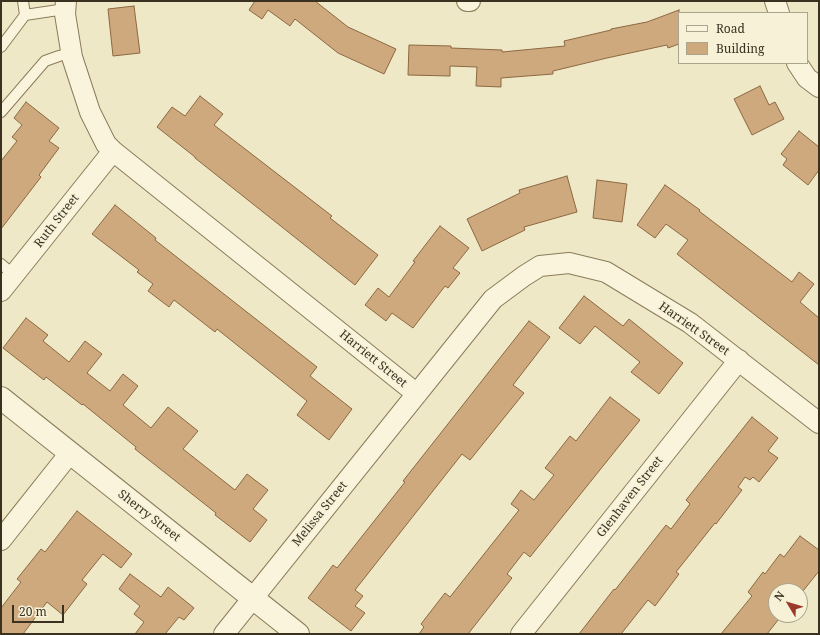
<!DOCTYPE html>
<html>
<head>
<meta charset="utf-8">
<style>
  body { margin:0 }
  #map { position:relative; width:820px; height:635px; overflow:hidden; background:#efe8c7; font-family:"Noto Serif",serif }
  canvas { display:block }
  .frame { position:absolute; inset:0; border:2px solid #3b3120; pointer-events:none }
  .legend { position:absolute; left:678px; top:12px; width:130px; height:52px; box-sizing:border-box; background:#f6f1d7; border:1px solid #aba48e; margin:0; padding:5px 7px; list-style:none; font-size:12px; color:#3b3120 }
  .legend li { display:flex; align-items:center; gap:8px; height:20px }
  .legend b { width:20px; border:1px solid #aba48e }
  .north { position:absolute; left:768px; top:583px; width:40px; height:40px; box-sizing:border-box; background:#f6f1d7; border:1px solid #aba48e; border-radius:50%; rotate:308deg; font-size:11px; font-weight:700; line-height:16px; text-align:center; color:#3b3120 }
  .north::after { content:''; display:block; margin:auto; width:14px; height:18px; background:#9b3a2b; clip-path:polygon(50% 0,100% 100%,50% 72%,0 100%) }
  .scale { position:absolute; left:12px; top:605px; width:52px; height:18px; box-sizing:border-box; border:2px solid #3b3120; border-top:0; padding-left:5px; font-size:12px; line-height:14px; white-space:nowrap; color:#3b3120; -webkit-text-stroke:3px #f6f1d7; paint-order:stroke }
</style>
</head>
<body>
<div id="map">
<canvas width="820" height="635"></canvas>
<div class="frame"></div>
<ul class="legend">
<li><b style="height:5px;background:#f9f4db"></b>Road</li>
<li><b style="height:11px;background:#cda97d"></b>Building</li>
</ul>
<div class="north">N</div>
<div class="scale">20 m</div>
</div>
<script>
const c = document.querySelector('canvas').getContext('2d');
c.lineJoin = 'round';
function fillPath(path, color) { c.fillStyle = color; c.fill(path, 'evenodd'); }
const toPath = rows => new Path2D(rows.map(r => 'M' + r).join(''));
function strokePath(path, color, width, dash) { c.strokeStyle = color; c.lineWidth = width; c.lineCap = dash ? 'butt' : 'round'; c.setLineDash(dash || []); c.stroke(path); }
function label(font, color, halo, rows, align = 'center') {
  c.font = font + ' "Noto Serif",serif'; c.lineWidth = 3.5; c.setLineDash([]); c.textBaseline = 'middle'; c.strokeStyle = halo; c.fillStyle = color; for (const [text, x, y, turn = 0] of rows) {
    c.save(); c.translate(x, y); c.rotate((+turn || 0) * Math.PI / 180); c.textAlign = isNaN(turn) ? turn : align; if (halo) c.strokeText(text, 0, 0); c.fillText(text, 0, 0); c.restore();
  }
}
const building = toPath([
  [255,1,315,1,348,27,396,49,384,74,338,53,295,19,290,26,268,10,262,19,249,10,255,1],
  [134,6,140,53,113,56,108,9,134,6],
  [679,10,679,44,668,48,667,45,607,58,553,71,553,74,501,78,501,87,476,86,477,67,450,66,450,76,408,75,409,45,451,46,451,48,502,50,502,52,565,46,564,41,611,30,611,29,647,22,679,10],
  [760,86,769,105,775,102,784,119,752,135,734,99,760,86],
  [200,96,223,114,214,125,332,216,330,218,378,255,355,285,195,158,195,157,157,127,172,107,185,116,200,96],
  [26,102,59,128,49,141,59,148,39,175,41,177,1,229,1,161,17,141,12,137,22,125,14,118,26,102],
  [799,131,819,147,819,170,808,185,783,165,787,159,781,154,799,131],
  [567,176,577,212,524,227,525,230,482,251,467,219,520,193,519,190,567,176],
  [597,180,627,184,622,222,593,218,597,180],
  [665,185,700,210,699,211,792,282,799,272,814,284,800,302,819,318,819,365,677,254,688,240,666,224,655,238,637,225,665,185],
  [115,205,156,238,155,240,317,367,310,376,352,409,329,440,297,415,307,401,217,329,215,332,174,300,169,307,148,291,153,284,137,272,139,270,92,234,115,205],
  [440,226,469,248,453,268,460,273,448,288,445,286,413,328,392,313,386,321,365,305,378,288,389,297,415,262,413,261,440,226],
  [584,296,623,326,629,319,683,363,659,394,631,372,640,362,595,326,580,344,559,328,584,296],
  [26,318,48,335,43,341,69,362,85,341,102,354,87,373,110,391,123,374,138,386,123,405,151,428,168,407,198,431,183,449,235,490,247,474,268,490,253,509,267,520,250,542,215,515,216,513,135,449,136,447,83,404,82,405,46,377,44,380,3,348,26,318],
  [529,321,550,337,513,385,524,393,470,460,462,454,355,590,363,596,355,606,365,613,351,631,308,598,333,565,337,568,405,482,403,481,529,321],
  [610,397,640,420,530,557,524,552,507,574,512,578,468,634,419,634,424,627,421,624,445,593,450,597,519,510,511,504,521,490,534,500,554,475,545,468,570,436,576,441,610,397],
  [752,417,778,438,768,451,778,458,759,482,753,477,750,480,745,477,738,487,742,490,716,524,715,523,676,572,679,574,655,606,648,600,621,634,579,634,614,589,615,590,666,525,671,529,690,504,686,500,752,417],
  [77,511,132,554,121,568,103,554,82,580,87,584,63,615,47,602,23,634,1,634,1,608,21,582,17,579,41,549,45,552,77,511],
  [800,536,819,550,819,571,803,591,800,592,800,591,776,591,776,615,782,615,767,634,721,634,752,596,748,592,763,572,765,574,780,554,784,557,800,536],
  [130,574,161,597,168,587,194,608,184,620,179,617,165,634,135,634,144,622,134,614,140,606,119,589,130,574]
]);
fillPath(building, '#cda97d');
strokePath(building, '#8b6841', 1);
const service = toPath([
  [23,1,25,15],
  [1,47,25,15,65,9],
  [1,112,45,61,59,56,71,53],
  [1,264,14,275]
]);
const minor = toPath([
  [66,1,65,14,72,57,90,112,106,144,113,151,417,394],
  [467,1,470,1],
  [775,1,779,13],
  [797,63,807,78,819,87],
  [1,291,113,151],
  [1,540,70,453],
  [224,634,493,299,524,276,540,266,569,263,606,272,690,323,819,423],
  [521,634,739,360]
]);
const tertiary = toPath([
  [1,398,298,634]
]);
strokePath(service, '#8b7b5c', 12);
strokePath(minor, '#8b7b5c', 22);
strokePath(tertiary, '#8b7b5c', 24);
strokePath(service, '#f9f4db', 10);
strokePath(minor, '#f9f4db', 20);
strokePath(tertiary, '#f9f4db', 22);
label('12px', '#3b3120', '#f6f1d7', [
  ["Ruth Street",57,221,-52],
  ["Harriett Street",694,329,35],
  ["Harriett Street",373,359,39],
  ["Glenhaven Street",630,497,-52],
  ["Melissa Street",320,514,-51],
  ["Sherry Street",149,516,38]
]);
</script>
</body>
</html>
